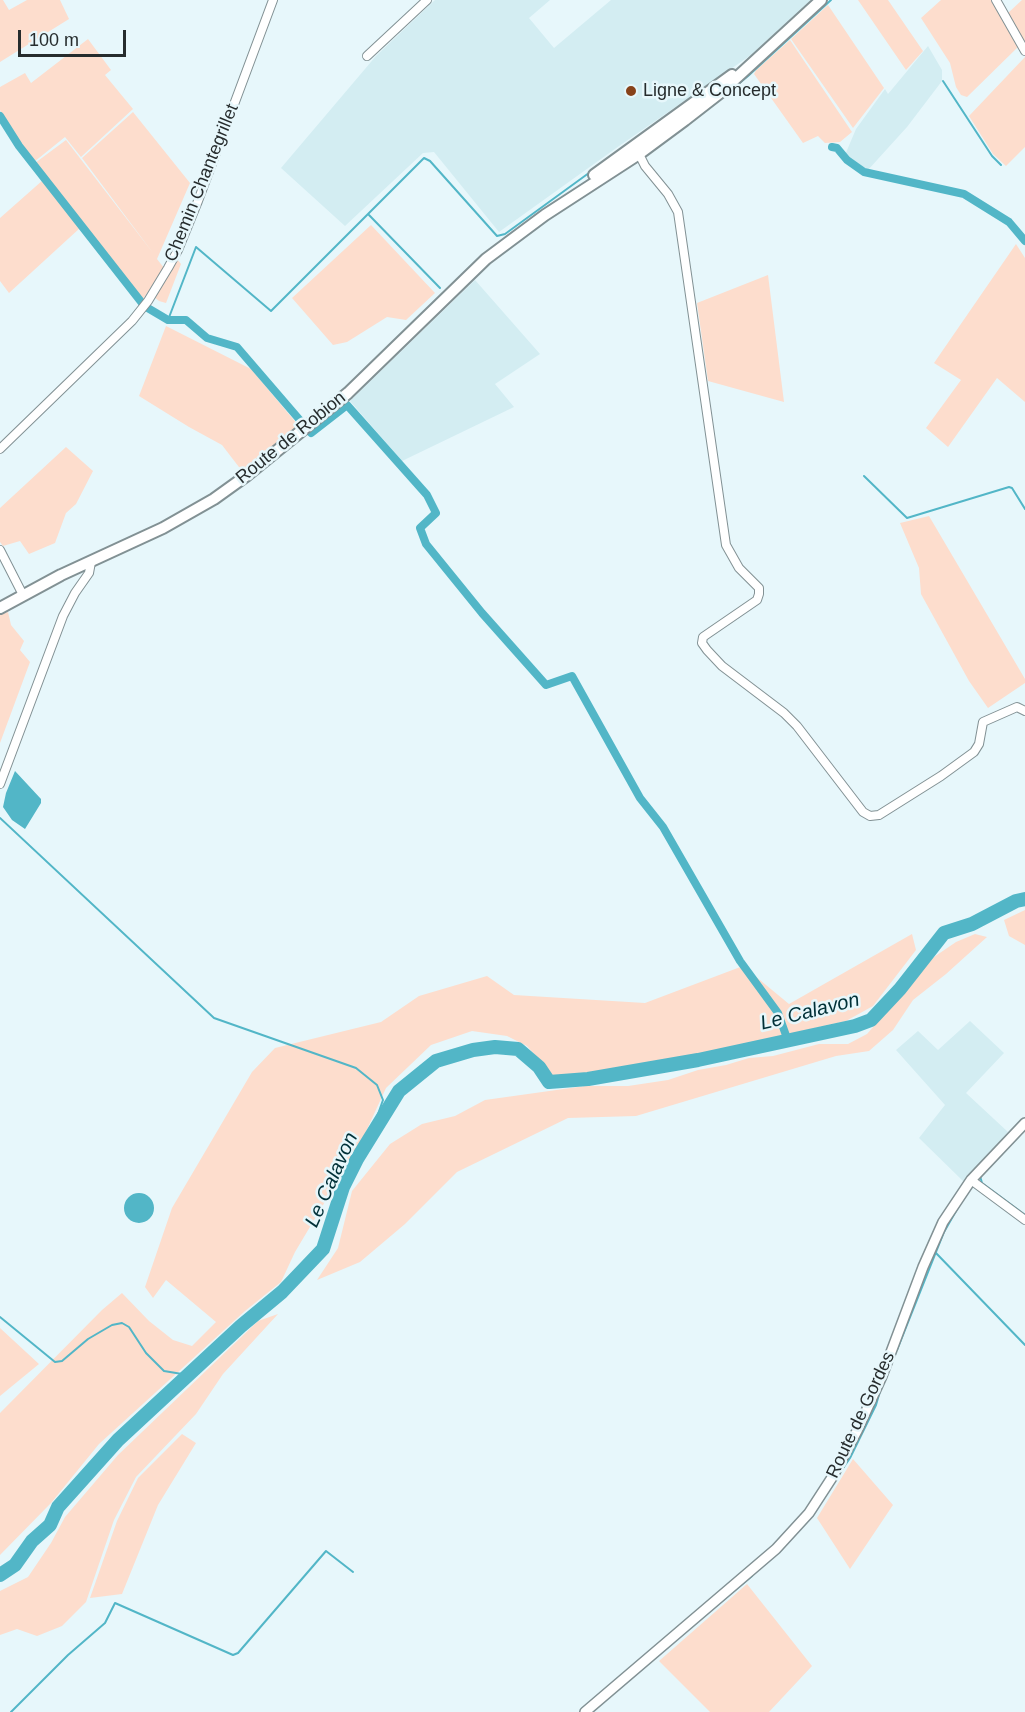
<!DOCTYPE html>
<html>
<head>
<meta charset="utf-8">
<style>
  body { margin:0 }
  #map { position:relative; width:1025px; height:1712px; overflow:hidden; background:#e7f7fb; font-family:Arial,sans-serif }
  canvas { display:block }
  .scale { position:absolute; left:18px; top:30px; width:108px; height:27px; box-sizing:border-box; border:3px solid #262c2d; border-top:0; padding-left:8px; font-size:18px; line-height:21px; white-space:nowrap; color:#262c2d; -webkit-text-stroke:4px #e7f7fb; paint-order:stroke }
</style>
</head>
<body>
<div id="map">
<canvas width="1025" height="1712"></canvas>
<div class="scale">100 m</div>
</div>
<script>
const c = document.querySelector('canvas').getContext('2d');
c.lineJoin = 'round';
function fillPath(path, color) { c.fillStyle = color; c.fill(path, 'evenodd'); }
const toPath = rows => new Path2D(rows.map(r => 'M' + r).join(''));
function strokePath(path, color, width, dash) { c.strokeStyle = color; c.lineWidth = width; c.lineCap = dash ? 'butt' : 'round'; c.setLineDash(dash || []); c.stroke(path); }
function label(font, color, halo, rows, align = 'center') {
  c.font = font + ' Arial,sans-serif'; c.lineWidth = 5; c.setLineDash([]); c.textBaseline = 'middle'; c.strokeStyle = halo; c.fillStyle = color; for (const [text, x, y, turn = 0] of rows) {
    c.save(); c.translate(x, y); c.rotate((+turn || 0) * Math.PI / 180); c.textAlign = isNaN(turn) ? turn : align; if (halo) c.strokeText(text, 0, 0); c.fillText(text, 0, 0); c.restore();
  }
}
fillPath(toPath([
  [435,0,550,0,529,18,554,48,611,0,811,0,751,55,619,146,499,232,434,152,423,153,345,226,281,168,376,56],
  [928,46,942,70,942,81,907,127,868,170,845,155,856,129,885,89,888,94],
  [475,280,540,354,495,384,514,407,402,461,350,401],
  [970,1021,1004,1053,966,1093,1008,1132,964,1182,919,1138,945,1105,896,1050,918,1031,938,1050]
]), '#d3edf2');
fillPath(toPath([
  [0,0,3,0,9,10,27,0,60,0,69,19,0,62],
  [858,0,888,0,923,51,906,70],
  [941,0,991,0,1018,47,967,97,961,95,956,87,950,63,921,18],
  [1022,0,1025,0,1025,43,1008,13],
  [828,5,884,88,853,128,791,39],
  [88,39,111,70,105,75,133,109,81,157,65,137,34,162,9,127,0,110,0,87,25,73,31,83],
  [790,40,852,132,840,142,825,143,818,136,803,143,754,74,756,70],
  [1025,57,1025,147,1006,166,993,154,969,116],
  [133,112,190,183,157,259,164,268,143,299,35,163,66,140,153,253,82,158],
  [43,180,80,228,9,293,0,281,0,218],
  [371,225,435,293,406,320,387,317,347,342,333,345,292,298],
  [1016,244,1025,258,1025,402,997,378,948,447,926,428,961,380,934,363],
  [177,259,181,264,166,303,159,301,154,297],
  [768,275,784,402,708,381,697,303],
  [166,326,251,369,298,425,242,471,222,445,189,427,139,396],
  [66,447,93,471,76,504,66,513,55,543,29,554,20,541,3,546,0,542,0,508],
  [929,516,1025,679,1025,683,988,708,969,681,921,594,919,568,900,523],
  [8,612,11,625,24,641,20,650,30,662,0,743,0,614],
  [1025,910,1025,945,1009,936,1004,920],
  [912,934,916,950,873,1006,846,1021,714,1051,551,1080,544,1065,527,1046,507,1036,472,1031,431,1045,386,1088,363,1138,295,1252,281,1282,245,1311,99,1444,51,1503,0,1555,0,1413,102,1310,122,1293,149,1321,173,1340,192,1346,216,1322,166,1280,153,1298,145,1287,172,1208,252,1072,275,1048,381,1022,419,996,487,976,514,995,645,1003,743,966,789,1004],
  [975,934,987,937,946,974,913,1000,893,1030,869,1051,836,1056,636,1116,568,1118,457,1172,405,1224,360,1262,317,1280,338,1248,352,1191,390,1144,422,1124,455,1116,485,1100,585,1086,628,1086,668,1080,698,1070,726,1065,749,1058,773,1056,819,1044,848,1044,867,1034,934,957,956,942],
  [278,1314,223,1374,196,1414,136,1477,114,1520,86,1602,62,1626,37,1636,17,1629,0,1635,0,1591,28,1577,51,1543,65,1517,118,1455,258,1321],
  [0,1328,39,1364,0,1396],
  [182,1434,196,1443,158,1505,122,1594,90,1598,117,1521,138,1478],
  [853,1459,893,1505,850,1569,817,1518],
  [747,1584,812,1666,769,1712,710,1712,659,1661]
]), '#fdddcd');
fillPath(toPath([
  [15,771,41,799,41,803,25,829,12,820,3,807,6,793],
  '124 1208a15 15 0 1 1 30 0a15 15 0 1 1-30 0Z'
]), '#52b6c7');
strokePath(toPath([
  [943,81,992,156,1001,165],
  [714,104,748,76,831,0],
  [369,215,440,288],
  [168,320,196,247,271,311,424,158,430,161,497,236,505,234,593,170],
  [864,476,907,518,1009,487,1012,488,1025,509],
  [0,818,214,1018,356,1068,377,1085,383,1100,377,1117,381,1123],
  [980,1176,982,1183,1025,1215],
  [935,1252,1025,1345],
  [0,1317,55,1362,62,1361,88,1339,112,1325,122,1323,129,1327,146,1353,164,1371,188,1375],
  [897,1350,944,1232,960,1204],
  [837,1477,850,1458,876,1405,880,1391],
  [710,1611,752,1576],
  [11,1712,68,1655,105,1623,115,1603,233,1655,238,1653,326,1551,353,1572]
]), '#52b6c7', 2);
strokePath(toPath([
  [0,116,19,146,142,303],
  [832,147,837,148,847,160,864,172,964,194,1009,222,1025,241],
  [146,307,168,320,186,320,207,338,237,347,311,433,347,405,427,495,436,513,420,528,426,544,482,613,546,685,572,676,640,798,663,827,740,961,778,1013,788,1041]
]), '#52b6c7', 8);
strokePath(toPath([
  [0,1575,15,1565,32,1541,50,1525,58,1507,118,1440,241,1326,282,1292,323,1249,343,1187,357,1159,399,1091,436,1061,473,1050,495,1047,518,1049,539,1067,549,1082,588,1079,698,1060,855,1026,871,1020,900,989,944,933,972,924,1016,901,1025,899]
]), '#52b6c7', 14);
const minor = toPath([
  [996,0,1025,51],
  [367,56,427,0],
  [637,150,645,166,668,194,678,212,726,545,739,568,759,588,759,594,757,600,703,637,702,643,707,650,722,666,784,713,797,726,863,812,870,816,879,815,941,776,974,752,979,744,983,722,1017,707,1025,711],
  [0,449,132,321,148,301,168,268,178,250,198,201,273,0],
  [0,550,23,595],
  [0,784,63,616,75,593,89,573,91,562],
  [971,1180,1025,1220]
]);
const tertiary = toPath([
  [585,1712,776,1549,809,1513,833,1476,857,1431,882,1376,923,1267,943,1222,971,1180,1025,1123]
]);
const secondary = toPath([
  [594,175,732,75],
  [0,608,61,575,163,528,214,499,246,476,348,393,486,259,545,215,639,154,685,120,721,92,821,0]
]);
strokePath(minor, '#829194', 10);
strokePath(tertiary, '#829194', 12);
strokePath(secondary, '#829194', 14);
strokePath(minor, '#fff', 8);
strokePath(tertiary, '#fff', 9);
strokePath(secondary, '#fff', 10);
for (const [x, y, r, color] of [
  [631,91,6,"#87421a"]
]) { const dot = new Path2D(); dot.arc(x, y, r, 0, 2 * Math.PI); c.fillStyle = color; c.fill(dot); strokePath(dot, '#e7f7fb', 2); }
label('18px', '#262c2d', '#e7f7fb', [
  ["Ligne & Concept",643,91]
], 'left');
label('18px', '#262c2d', '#e7f7fb', [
  ["Chemin Chantegrillet",202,183,-68],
  ["Route de Robion",291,438,-39],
  ["Route de Gordes",861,1415,-65]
]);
label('italic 20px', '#003037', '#e7f7fb', [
  ["Le Calavon",810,1012,-14],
  ["Le Calavon",332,1180,-66]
]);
</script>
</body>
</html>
